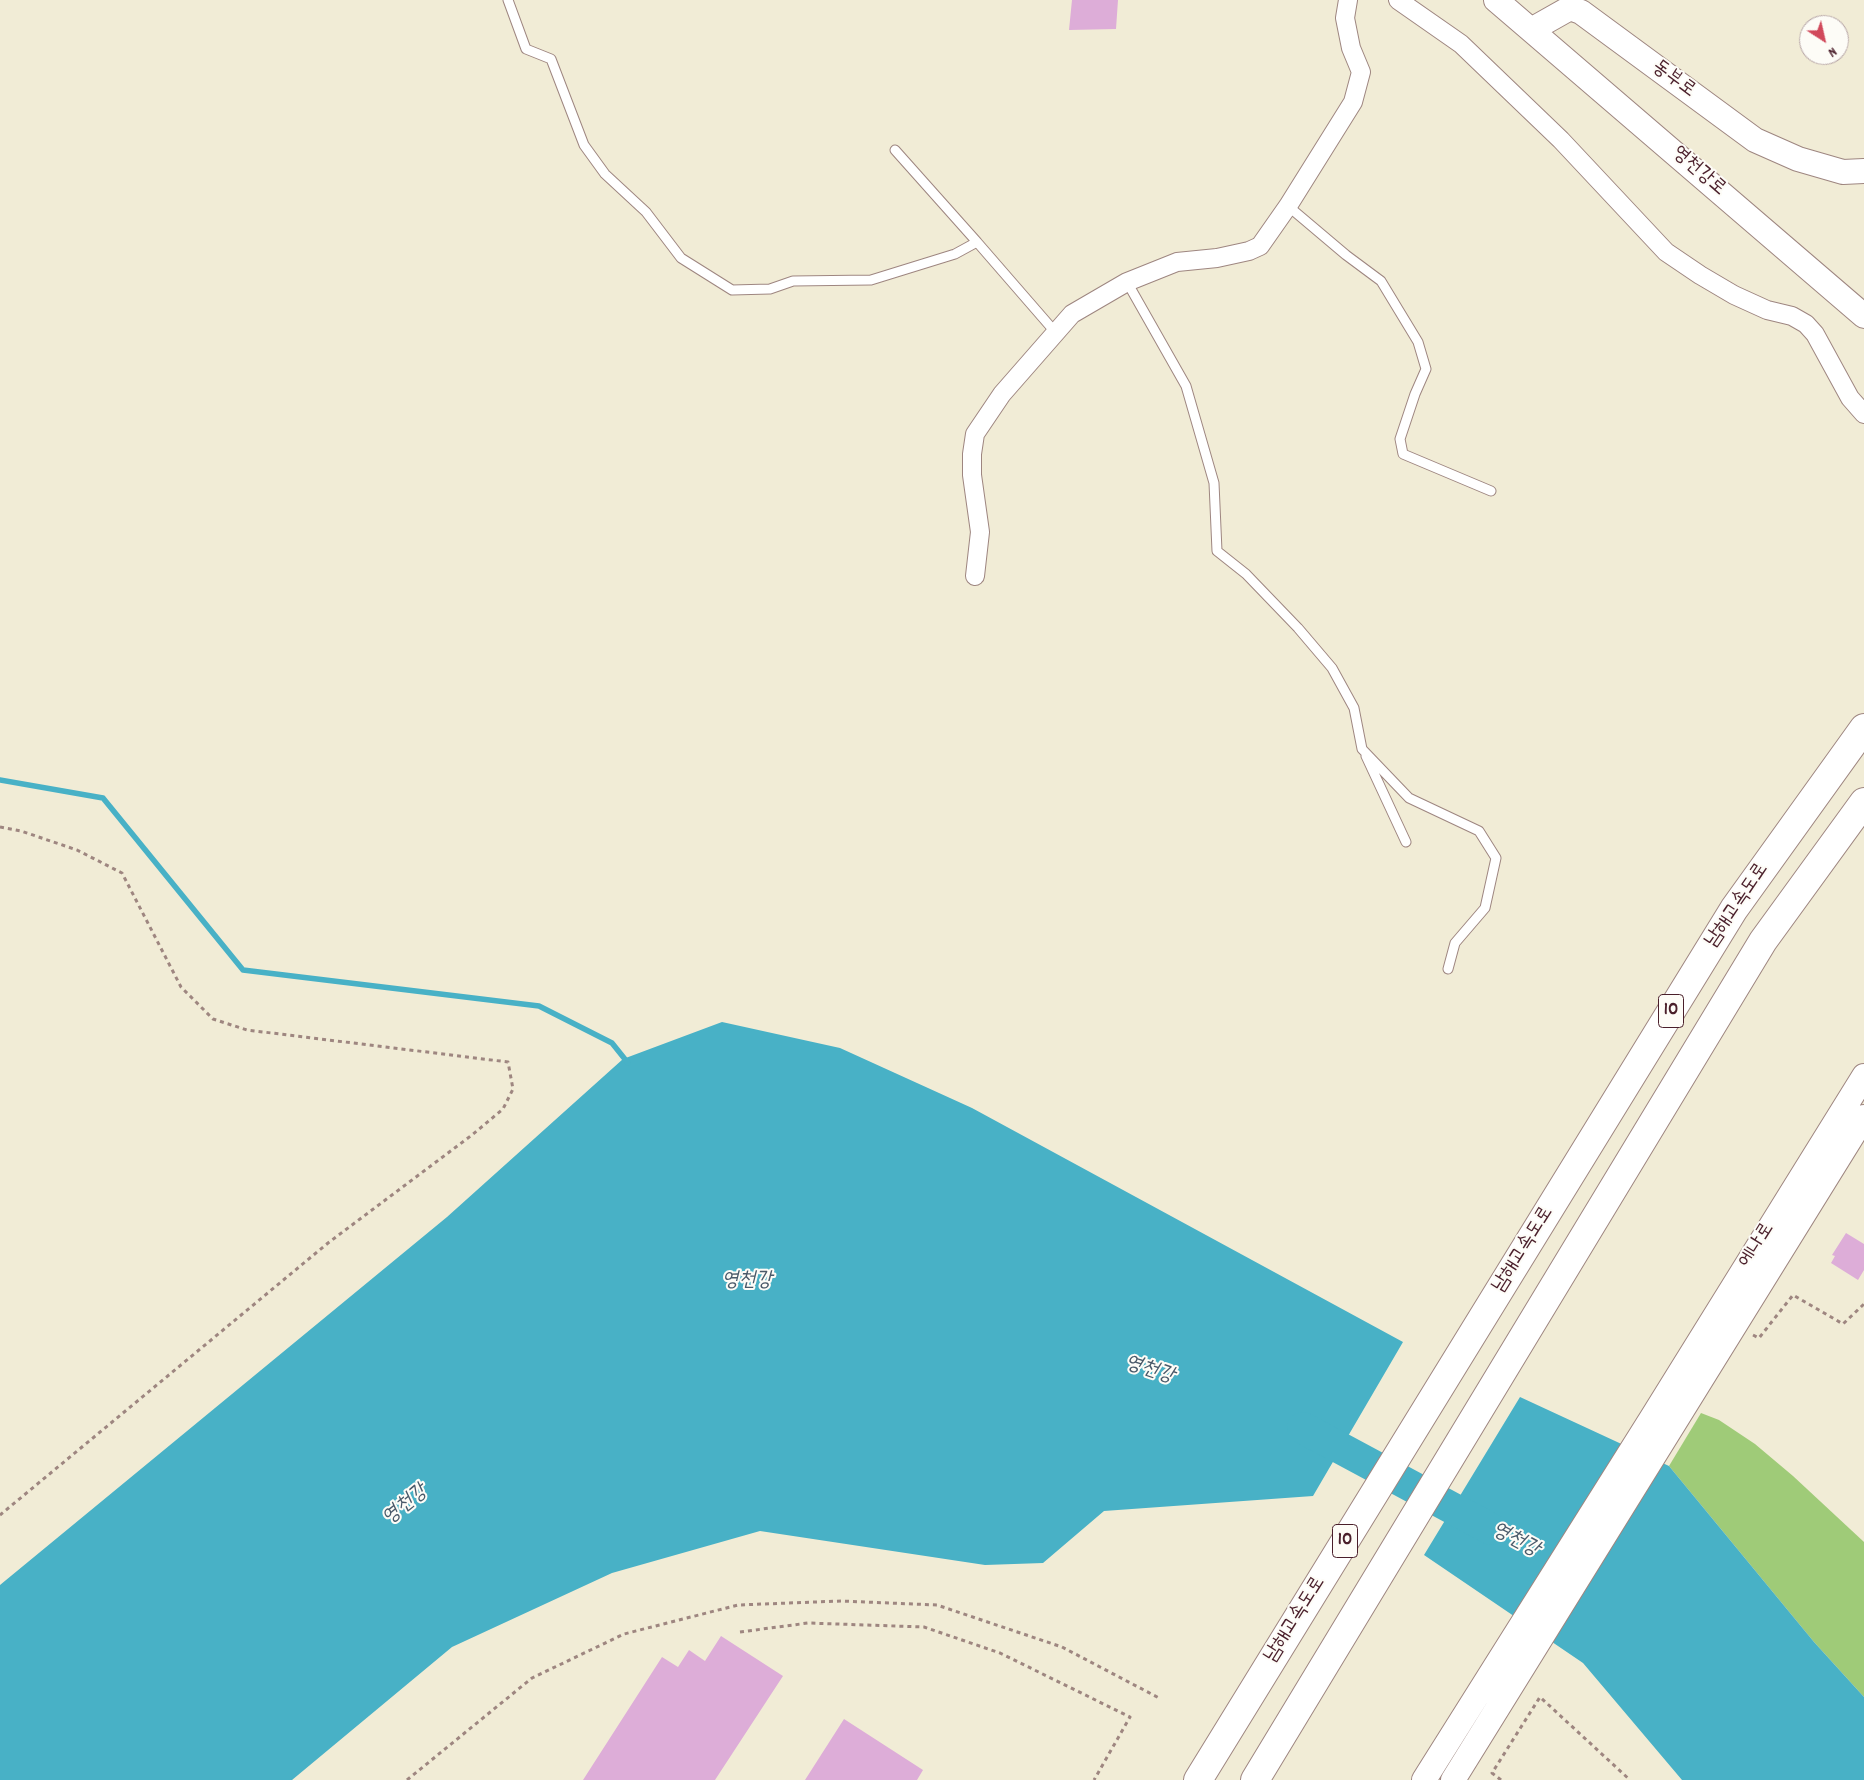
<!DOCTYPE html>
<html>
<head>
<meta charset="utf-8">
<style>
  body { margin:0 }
  #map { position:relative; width:1864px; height:1780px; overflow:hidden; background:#f1ecd6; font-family:Dekko,sans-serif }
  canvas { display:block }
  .north { position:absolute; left:1799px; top:15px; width:50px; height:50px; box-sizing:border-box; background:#fdfcf7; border:1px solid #b5a4a5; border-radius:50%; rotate:145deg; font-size:14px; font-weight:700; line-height:20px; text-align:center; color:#4a1f2b }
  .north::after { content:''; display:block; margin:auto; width:18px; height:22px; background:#d1495b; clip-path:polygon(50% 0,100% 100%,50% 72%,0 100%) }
</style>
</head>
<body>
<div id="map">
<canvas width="1864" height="1780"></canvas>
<div class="north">N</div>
</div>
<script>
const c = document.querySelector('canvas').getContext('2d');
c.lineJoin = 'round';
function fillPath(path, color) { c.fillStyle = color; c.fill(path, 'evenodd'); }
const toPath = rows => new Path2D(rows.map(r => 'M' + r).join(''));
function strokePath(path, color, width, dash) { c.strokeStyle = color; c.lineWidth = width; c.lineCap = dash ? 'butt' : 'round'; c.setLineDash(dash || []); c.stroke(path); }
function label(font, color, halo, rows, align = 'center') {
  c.font = font + ' Dekko,"Poor Story",sans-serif'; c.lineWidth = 4; c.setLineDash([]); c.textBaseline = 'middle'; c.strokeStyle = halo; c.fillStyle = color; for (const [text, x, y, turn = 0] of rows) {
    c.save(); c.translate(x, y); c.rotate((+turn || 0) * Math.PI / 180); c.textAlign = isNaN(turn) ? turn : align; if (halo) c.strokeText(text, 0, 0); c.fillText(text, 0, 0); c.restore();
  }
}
fillPath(toPath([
  [1701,1413,1719,1420,1755,1444,1793,1476,1864,1542,1864,1697,1814,1642,1669,1466]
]), '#9fcb78');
fillPath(toPath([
  [722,1022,840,1048,972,1108,1403,1342,1313,1496,1104,1511,1043,1563,985,1565,760,1531,612,1573,452,1647,292,1780,0,1780,0,1585,447,1217,623,1059],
  [1520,1397,1669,1466,1814,1642,1864,1697,1864,1780,1682,1780,1583,1663,1424,1555]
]), '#48b1c6');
strokePath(toPath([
  [0,780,103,798,243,970,539,1006,612,1043,628,1063]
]), '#48b1c6', 5.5);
strokePath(toPath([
  [1303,1428,1491,1529]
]), '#48b1c6', 32);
fillPath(toPath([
  [1072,0,1118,0,1116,29,1069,30],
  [1846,1233,1864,1244,1864,1270,1858,1280,1831,1263,1835,1256,1832,1255],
  [721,1636,783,1676,715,1780,583,1780,662,1657,678,1667,689,1650,705,1661],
  [844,1719,923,1770,917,1780,805,1780]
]), '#ddadd8');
const lane = toPath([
  [508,0,526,49,551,59,584,145,605,174,646,212,681,258,732,290,770,289,793,281,871,280,955,254,977,242,1056,333],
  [895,150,977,242],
  [1288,206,1346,255,1381,281,1418,342,1426,369,1415,394,1400,439,1403,454,1491,491],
  [1127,282,1186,386,1214,483,1217,551,1246,574,1298,628,1332,668,1354,708,1362,749,1409,798,1479,831,1496,858,1485,908,1455,943,1448,969],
  [1366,756,1406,842]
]);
const street = toPath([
  [1398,0,1461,44,1561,140,1666,252,1700,275,1734,295,1767,310,1792,316,1806,324,1815,334,1850,398,1864,414],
  [975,576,980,532,972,475,972,454,975,434,1002,394,1072,314,1127,282,1177,262,1217,258,1249,251,1260,246,1288,206,1353,102,1361,72,1351,48,1345,18,1348,0]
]);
const secondary = toPath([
  [1496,0,1531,30,1570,8,1581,12,1755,140,1798,159,1843,172,1864,171],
  [1531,30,1864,316],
  [1424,1780,1653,1416,1864,1076],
  [1453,1780,1864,1117]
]);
const highway = toPath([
  [1198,1780,1734,909,1864,728],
  [1255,1780,1763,941,1864,802]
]);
strokePath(lane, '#9e8680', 11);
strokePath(street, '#9e8680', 20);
strokePath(secondary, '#9e8680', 26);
strokePath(highway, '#9e8680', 30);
strokePath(toPath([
  [0,827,21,831,77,850,122,873,181,987,213,1019,247,1030,508,1062,513,1089,503,1109,472,1135,328,1243,0,1515],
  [1753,1335,1759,1338,1793,1295,1843,1324,1864,1304],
  [740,1632,808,1623,924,1627,1000,1653,1130,1717,1094,1780],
  [407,1780,532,1678,624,1634,738,1605,841,1601,937,1605,1062,1647,1161,1699],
  [1501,1780,1492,1773,1540,1697,1630,1780]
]), '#9e8680', 3, [4, 4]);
strokePath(lane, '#fff', 9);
strokePath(street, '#fff', 18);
strokePath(secondary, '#fff', 24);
strokePath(highway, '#fff', 28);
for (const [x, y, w] of [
  [1671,1011,25],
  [1345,1541,25]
]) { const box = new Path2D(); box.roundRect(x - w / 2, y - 16.5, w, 33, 4); c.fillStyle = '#fdfcf7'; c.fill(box); strokePath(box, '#4a1f2b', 1); }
label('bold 19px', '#4a1f2b', null, [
  ["10",1671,1011],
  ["10",1345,1541]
]);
label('20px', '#4a1f2b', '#fdfcf7', [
  ["동부로",1673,80,36],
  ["영천강로",1698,172,41],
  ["남해고속도로",1738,906,-56],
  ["에나로",1758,1246,-58],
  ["남해고속도로",1524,1250,-58],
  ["남해고속도로",1296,1620,-58]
]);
label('italic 21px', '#495969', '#fdfcf7', [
  ["영천강",747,1282],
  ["영천강",1149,1371,18],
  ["영천강",406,1506,-39],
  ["영천강",1515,1541,28]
]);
</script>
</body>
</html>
